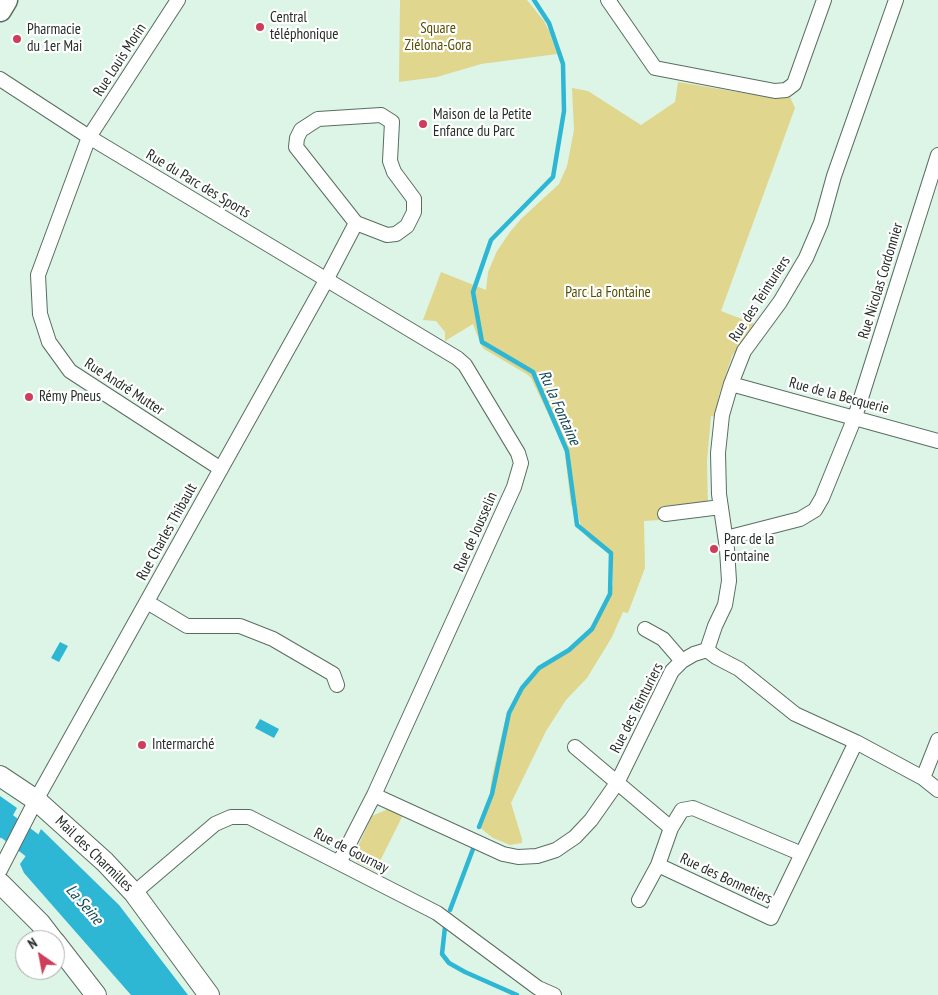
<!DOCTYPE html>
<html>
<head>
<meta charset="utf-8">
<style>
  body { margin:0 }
  #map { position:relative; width:938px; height:995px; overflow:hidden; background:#ddf5e6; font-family:"PT Sans Narrow",sans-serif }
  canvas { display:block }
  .north { position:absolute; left:15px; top:930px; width:50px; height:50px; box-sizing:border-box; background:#fff; border:1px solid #a8aba9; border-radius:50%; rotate:327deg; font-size:14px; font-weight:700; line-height:20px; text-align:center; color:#252e29 }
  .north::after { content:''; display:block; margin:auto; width:18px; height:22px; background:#ce3e5a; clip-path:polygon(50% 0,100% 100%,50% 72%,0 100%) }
</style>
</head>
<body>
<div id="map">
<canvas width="938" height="995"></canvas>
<div class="north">N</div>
</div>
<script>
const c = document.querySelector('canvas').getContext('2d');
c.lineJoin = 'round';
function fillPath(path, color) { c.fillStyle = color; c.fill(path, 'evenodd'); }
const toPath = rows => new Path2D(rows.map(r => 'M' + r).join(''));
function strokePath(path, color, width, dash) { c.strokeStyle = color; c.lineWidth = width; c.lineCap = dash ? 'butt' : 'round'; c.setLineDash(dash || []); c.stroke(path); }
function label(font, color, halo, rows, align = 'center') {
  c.font = font + ' "PT Sans Narrow",sans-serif'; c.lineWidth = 4.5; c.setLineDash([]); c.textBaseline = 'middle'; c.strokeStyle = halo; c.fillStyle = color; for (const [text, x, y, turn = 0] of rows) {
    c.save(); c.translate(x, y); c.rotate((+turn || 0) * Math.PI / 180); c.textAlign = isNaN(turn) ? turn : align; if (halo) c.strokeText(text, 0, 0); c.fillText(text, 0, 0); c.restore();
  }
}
fillPath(toPath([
  [400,0,527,0,544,21,550,33,557,54,481,64,437,77,399,82],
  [678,82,773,98,783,98,790,97,795,108,721,311,755,324,732,356,719,395,716,417,711,416,707,461,708,506,694,504,662,506,661,520,644,521,645,568,628,613,623,612,612,637,587,678,566,700,546,731,511,803,522,839,522,843,510,845,493,838,479,827,489,801,492,777,507,712,525,683,536,670,571,648,582,638,592,625,613,585,613,560,608,552,590,540,582,531,577,511,571,505,564,447,531,378,528,375,484,349,481,345,473,324,445,341,445,332,436,321,423,320,441,272,486,290,488,272,497,251,510,232,521,219,559,184,567,166,574,130,572,88,588,91,641,125,675,102],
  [388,809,403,815,375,871,355,861,353,857,372,816]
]), '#e0d68d');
fillPath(toPath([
  [60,642,68,646,59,662,51,658],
  [260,719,279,729,274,738,255,728],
  [0,796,17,808,0,839],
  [41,829,119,905,188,995,131,995,24,873,20,864,33,846]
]), '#2eb6d5');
strokePath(toPath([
  [479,827,492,794,509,713,522,688,539,668,569,650,592,629,610,594,611,553,577,525,567,451,533,372,482,342,473,292,491,240,553,177,564,111,563,64,549,23,534,0],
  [450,910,473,849],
  [445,927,442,954,449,963,465,972,517,995]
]), '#2eb6d5', 4.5);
strokePath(toPath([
  [0,821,33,846,54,870]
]), '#2eb6d5', 25);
const minor = toPath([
  [178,0,89,137,38,275,40,314,49,342,70,371,221,469],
  [608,0,655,68,775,91,786,90,794,84,824,0],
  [0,79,89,137,457,358,465,365,518,453,521,463,514,487,374,795,339,863],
  [381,115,392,122,390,161,394,172,414,199,414,212,407,226,396,234,387,235,356,223,296,147,297,138,301,130,318,119,381,115],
  [731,384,938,441],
  [665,514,721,507],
  [726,538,800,519,815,510,822,498,855,417,938,155],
  [147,602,187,626,240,626,273,639,333,674,337,685],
  [645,629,663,639,682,661],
  [707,650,715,626,725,605,729,581,727,549,719,494,718,453,722,415,731,384,744,351,780,302,806,258,821,223,834,176,896,0],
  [707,650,716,657,739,669,795,714,856,742,923,778,938,790],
  [575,747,671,828],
  [923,778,938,740],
  [374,795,503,854,518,857,537,856,556,850,575,837,591,820,617,783,672,671,682,661,694,654,707,650],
  [658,865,771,918,856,742],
  [0,870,36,800,323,286,356,223],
  [134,893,215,824,231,817,249,817,437,913,538,988,554,995],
  [639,900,658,865,671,828,682,810,693,808,802,854]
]);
const secondary = toPath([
  [0,776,36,800,105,862,134,893,209,995],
  [0,883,40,923,53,940],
  [55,942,96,995]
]);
const primary = toPath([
  [0,10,6,0]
]);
strokePath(minor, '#596e62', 16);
strokePath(secondary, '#596e62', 22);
strokePath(primary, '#596e62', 25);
strokePath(minor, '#fff', 14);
strokePath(secondary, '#fff', 20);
strokePath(primary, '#fff', 22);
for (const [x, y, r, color] of [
  [260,27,5,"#ce3e5a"],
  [17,39,5,"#ce3e5a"],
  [423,124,5,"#ce3e5a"],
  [29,397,5,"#ce3e5a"],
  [714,549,5,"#ce3e5a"],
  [142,745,5,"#ce3e5a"]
]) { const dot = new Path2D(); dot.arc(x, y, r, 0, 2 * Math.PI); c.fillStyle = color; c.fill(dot); strokePath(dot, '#fff', 2); }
label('15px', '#252e29', '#fff', [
  ["Central",270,18],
  ["téléphonique",270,35],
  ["Pharmacie",27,30],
  ["du 1er Mai",27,47],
  ["Maison de la Petite",433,115],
  ["Enfance du Parc",433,132],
  ["Rémy Pneus",39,397],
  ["Parc de la",724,540],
  ["Fontaine",724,557],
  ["Intermarché",152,745]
], 'left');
label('15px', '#584e00', '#fff', [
  ["Square",438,29],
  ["Ziélona-Gora",438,46],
  ["Parc La Fontaine",608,293]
]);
label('15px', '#252e29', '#fff', [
  ["Rue Louis Morin",120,60,-57],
  ["Rue du Parc des Sports",198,184,31],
  ["Rue Nicolas Cordonnier",881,281,-73],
  ["Rue des Teinturiers",760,299,-57],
  ["Rue André Mutter",124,387,33],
  ["Rue de la Becquerie",839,396,15],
  ["Rue Charles Thibault",167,532,-61],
  ["Rue de Jousselin",476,532,-66],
  ["Rue des Teinturiers",637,708,-63],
  ["Rue de Gournay",351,851,27],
  ["Mail des Charmilles",94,854,44],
  ["Rue des Bonnetiers",726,879,25]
]);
label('italic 16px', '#134a57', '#fff', [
  ["Ru la Fontaine",559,408,66],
  ["La Seine",84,905,49]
]);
</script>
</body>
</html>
